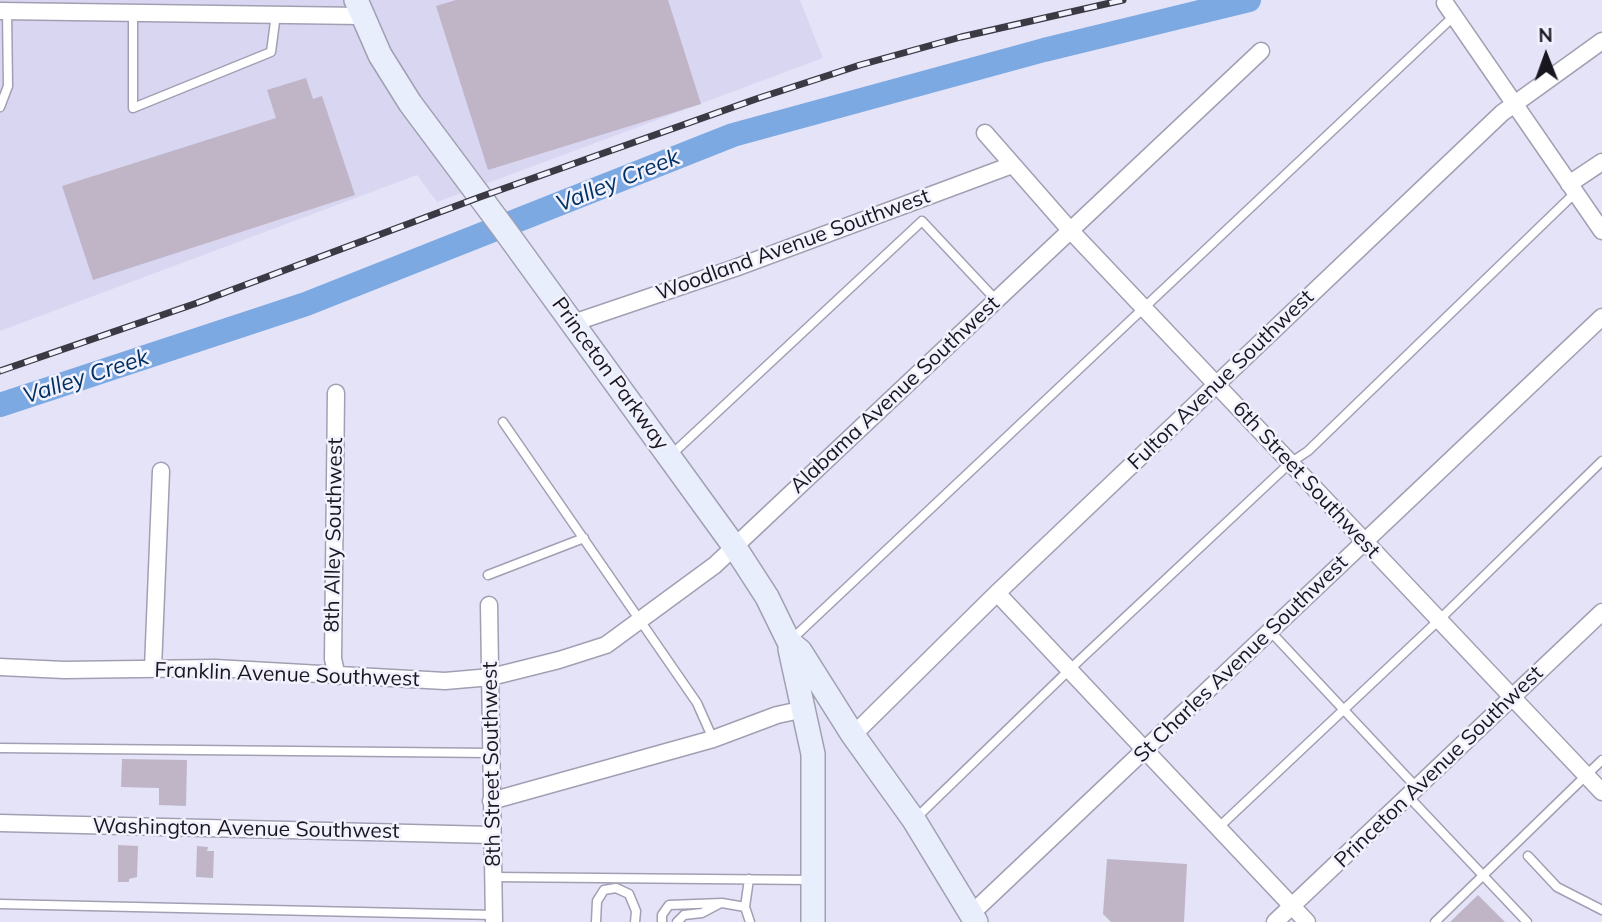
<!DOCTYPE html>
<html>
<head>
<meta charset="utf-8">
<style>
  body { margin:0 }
  #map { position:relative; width:1602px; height:922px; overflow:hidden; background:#e5e3f8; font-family:Mulish,sans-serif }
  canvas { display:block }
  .north { position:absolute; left:1511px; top:21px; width:70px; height:70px; -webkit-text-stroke:5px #f2f1fe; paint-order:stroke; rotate:359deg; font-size:19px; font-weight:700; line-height:28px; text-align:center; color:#18171f }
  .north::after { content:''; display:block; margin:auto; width:24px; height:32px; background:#18171f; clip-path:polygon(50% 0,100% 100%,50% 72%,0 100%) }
</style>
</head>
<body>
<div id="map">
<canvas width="1602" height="922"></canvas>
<div class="north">N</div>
</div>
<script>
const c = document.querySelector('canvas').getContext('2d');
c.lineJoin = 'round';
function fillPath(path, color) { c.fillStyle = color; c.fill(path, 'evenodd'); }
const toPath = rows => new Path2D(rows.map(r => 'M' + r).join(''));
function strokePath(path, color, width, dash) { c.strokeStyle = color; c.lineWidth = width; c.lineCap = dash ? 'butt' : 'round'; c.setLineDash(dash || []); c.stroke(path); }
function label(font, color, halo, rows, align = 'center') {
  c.font = font + ' Mulish,sans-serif'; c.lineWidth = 5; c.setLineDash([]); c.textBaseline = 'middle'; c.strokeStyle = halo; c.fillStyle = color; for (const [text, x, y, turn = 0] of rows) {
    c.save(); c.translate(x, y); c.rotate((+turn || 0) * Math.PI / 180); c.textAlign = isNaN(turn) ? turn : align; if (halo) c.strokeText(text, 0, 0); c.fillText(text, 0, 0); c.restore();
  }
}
fillPath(toPath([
  [0,0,800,0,823,58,437,202,417,175,0,331]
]), '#d9d6f2');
strokePath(toPath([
  [0,405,306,304,733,135,1044,50,1249,0]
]), '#7ca9e1', 24);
fillPath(toPath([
  [456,0,668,0,701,104,488,170,436,6],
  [306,78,313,99,322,96,355,195,93,280,62,186,276,118,267,90],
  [122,759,187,760,186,806,159,805,159,788,121,787],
  [118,845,138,846,137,877,129,879,129,882,118,882],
  [197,846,208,847,207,851,214,851,213,878,196,877],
  [1107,859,1187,864,1184,922,1111,922,1103,914],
  [1478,895,1505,922,1450,922]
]), '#bfb5c7');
const service = toPath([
  [133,12,133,108,271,52,276,14],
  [0,107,8,86,7,11],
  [503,422,697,703,713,739],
  [670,456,922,221,996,300],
  [488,575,584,538],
  [1270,631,1417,788],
  [791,640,1454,16],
  [0,748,490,753],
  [1408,796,1527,922],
  [916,818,1069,670,1290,463,1308,451,1575,193],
  [1218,828,1439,620,1602,461],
  [1528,856,1557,887,1602,910],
  [493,877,812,880],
  [0,904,494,915],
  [745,907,749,879],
  [596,922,597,901,604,890,616,888,629,894,636,911,635,922],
  [662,922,662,915,669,905,722,903,745,907,750,922],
  [677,922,684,915,702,913,719,904],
  [1435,922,1602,760]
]);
const minor = toPath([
  [1445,3,1602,231],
  [0,11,361,16],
  [985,133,1070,230,1602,792],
  [1569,184,1602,162],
  [573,323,735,268,1012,165],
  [336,393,333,659,337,676],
  [997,593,1307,922],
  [489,605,494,922],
  [0,667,64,670,215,668,445,681,491,677,559,660,606,645,715,565,1261,51],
  [153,668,161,471],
  [853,735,997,593,1502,113,1602,41],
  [491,801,713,739,777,715,805,709],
  [0,823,492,835],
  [971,914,1602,317],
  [1275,922,1602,612]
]);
const secondary = toPath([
  [356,0,380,55,410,103,504,229,734,546,767,597,789,642,800,651,853,735,914,820,976,922],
  [790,649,813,754,813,922]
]);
strokePath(service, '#a29fb3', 11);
strokePath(minor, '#a29fb3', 19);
strokePath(secondary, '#a29fb3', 26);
strokePath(service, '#fff', 8);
strokePath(minor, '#fff', 16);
strokePath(secondary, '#e9eefd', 23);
const rail = toPath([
  [0,371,197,303,480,197,756,99,860,65,961,37,1123,0]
]);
strokePath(rail, '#3b3a44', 7);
strokePath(rail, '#f2f1fe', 4.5, [13]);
label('21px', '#18171f', '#f2f1fe', [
  ["Woodland Avenue Southwest",793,245,-20],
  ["Princeton Parkway",610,374,54],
  ["Fulton Avenue Southwest",1221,380,-44],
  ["Alabama Avenue Southwest",895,395,-43],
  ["6th Street Southwest",1306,480,47],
  ["8th Alley Southwest",334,535,-89],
  ["St Charles Avenue Southwest",1241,659,-44],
  ["Franklin Avenue Southwest",287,675,2],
  ["8th Street Southwest",492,764,-91],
  ["Princeton Avenue Southwest",1439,767,-44],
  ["Washington Avenue Southwest",246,829,1]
]);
label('italic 23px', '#023264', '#f2f1fe', [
  ["Valley Creek",618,181,-22],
  ["Valley Creek",86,377,-18]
]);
</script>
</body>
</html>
